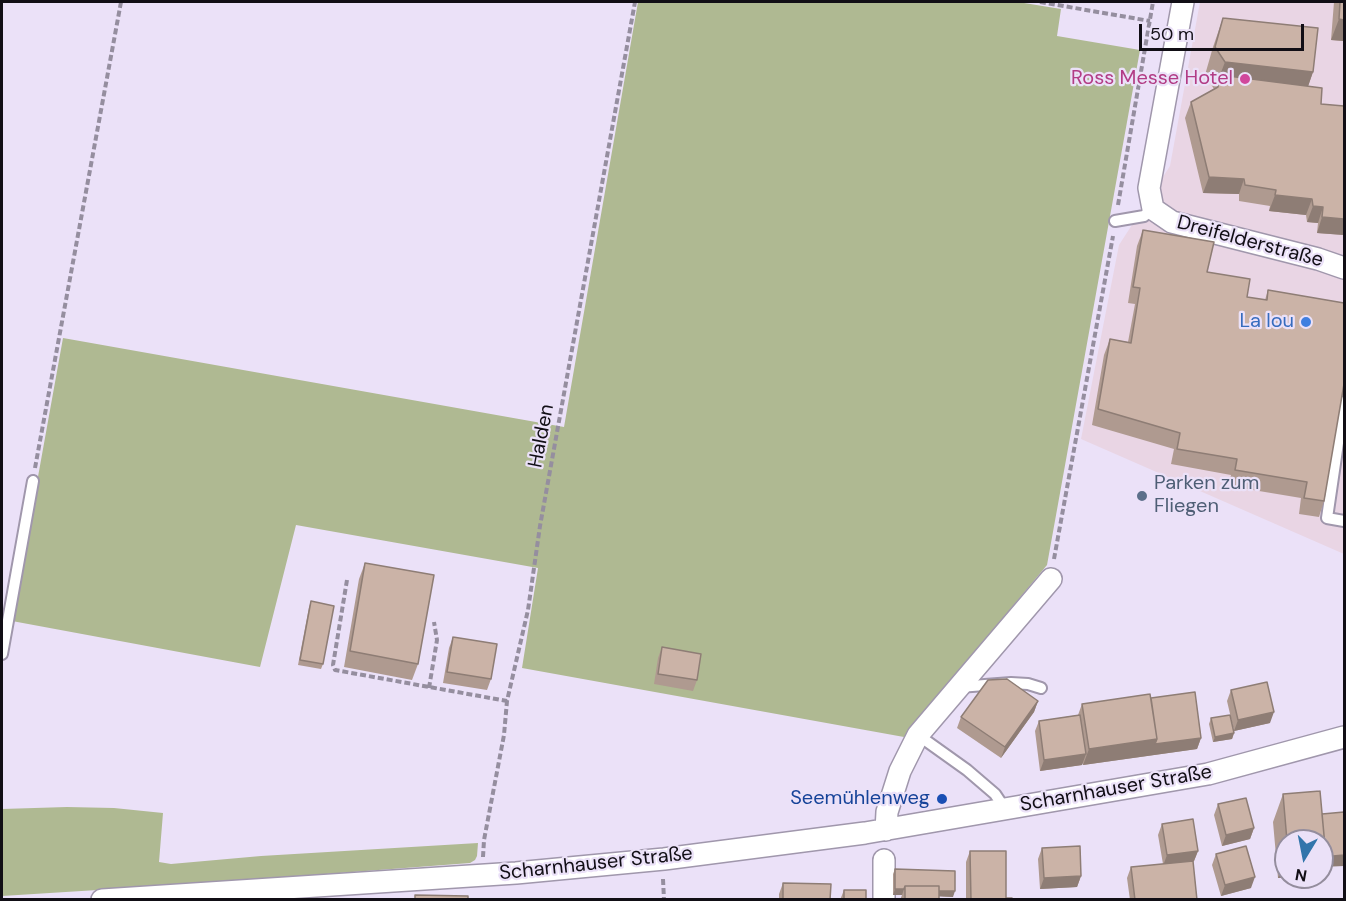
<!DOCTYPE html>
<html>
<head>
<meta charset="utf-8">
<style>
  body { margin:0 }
  #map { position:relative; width:1346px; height:901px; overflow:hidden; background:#ebe1f8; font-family:"DM Sans",sans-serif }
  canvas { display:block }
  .frame { position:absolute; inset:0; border:3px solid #110e15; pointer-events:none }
  .north { position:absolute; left:1274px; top:829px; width:60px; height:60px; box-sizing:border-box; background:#ebe1f8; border:2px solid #948d9d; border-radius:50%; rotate:190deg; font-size:16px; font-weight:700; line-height:24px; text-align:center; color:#110e15 }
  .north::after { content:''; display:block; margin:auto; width:21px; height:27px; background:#3275ab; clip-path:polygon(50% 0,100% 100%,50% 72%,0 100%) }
  .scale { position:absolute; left:1139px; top:24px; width:165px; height:27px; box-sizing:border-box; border:3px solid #110e15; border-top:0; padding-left:8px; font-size:18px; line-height:21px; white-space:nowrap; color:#110e15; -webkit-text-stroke:4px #ebe1f8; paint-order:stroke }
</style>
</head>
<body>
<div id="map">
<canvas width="1346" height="901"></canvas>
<div class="frame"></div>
<div class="north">N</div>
<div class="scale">50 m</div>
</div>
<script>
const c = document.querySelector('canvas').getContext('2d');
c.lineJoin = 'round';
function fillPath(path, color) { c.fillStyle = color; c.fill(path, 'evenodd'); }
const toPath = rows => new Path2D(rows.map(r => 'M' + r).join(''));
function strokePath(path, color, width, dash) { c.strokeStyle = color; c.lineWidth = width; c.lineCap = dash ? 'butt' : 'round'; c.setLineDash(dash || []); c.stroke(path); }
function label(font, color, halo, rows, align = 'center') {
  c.font = font + ' "DM Sans",sans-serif'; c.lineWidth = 4.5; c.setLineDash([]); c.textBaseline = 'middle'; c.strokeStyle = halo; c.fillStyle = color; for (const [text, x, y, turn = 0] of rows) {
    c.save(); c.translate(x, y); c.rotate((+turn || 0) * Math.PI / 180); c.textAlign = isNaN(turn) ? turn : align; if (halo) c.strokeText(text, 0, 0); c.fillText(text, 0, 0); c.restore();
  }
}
fillPath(toPath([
  [1200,2,1344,2,1344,554,1081,439,1119,245,1170,166]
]), '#e9d5e4');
fillPath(toPath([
  [638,2,1018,2,1061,9,1057,36,1140,50,1047,565,904,737,522,668,538,568,296,525,260,667,12,621,63,338,564,427],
  [67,807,114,808,163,813,159,862,171,864,261,856,478,843,477,856,475,860,470,863,209,883,2,896,2,809]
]), '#afb992');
const lane = toPath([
  [1115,221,1144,216,1153,209],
  [1344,402,1327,518,1344,521],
  [2,654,33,481],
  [959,687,1011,683,1028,684,1041,688],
  [918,735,967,770,995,794,1005,809]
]);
const street = toPath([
  [1183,2,1149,188,1153,209,1172,222,1318,259,1344,268],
  [886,830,887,812,900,771,918,735,1051,579],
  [884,860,884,900],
  [102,900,516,873,664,859,865,833,1208,774,1344,737]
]);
strokePath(lane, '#a097ac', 14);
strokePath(street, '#a097ac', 24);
strokePath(toPath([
  [1040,2,1150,21],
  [1118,205,1153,2],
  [35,468,121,2],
  [1054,559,1113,236],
  [347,580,333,665,335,670,507,701],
  [429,688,437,640,434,622],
  [483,857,484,840,504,735,507,701,528,610,540,526,635,2],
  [663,879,664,900]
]), '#958e9f', 4, [6, 3]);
strokePath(lane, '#fff', 10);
strokePath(street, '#fff', 21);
fillPath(toPath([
  [1334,2,1344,2,1344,41,1331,40],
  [1223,18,1313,72,1308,86,1321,104,1344,106,1344,235,1317,233,1318,223,1307,222,1306,215,1269,211,1270,206,1239,201,1239,194,1203,193,1185,118,1191,102,1214,89,1205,75,1213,47],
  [1143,230,1247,297,1265,300,1268,290,1324,501,1319,517,1299,514,1301,498,1229,486,1231,475,1171,464,1174,449,1092,425,1104,355,1110,339,1128,342,1135,304,1128,303,1137,246],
  [365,563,418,664,412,680,344,667,359,579],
  [311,601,323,664,321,669,298,665,309,607],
  [453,637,491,679,487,690,443,683,449,648],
  [662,647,697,680,693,691,654,684,658,658],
  [1231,690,1270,723,1234,731,1227,701],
  [1151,698,1201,738,1197,749,1083,765,1083,763,1082,765,1040,771,1035,731,1039,721,1078,715,1082,704],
  [1038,701,1034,712,1001,758,957,728,961,717],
  [1211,718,1234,733,1232,739,1213,742,1209,724],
  [1283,794,1322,841,1286,841,1286,877,1289,877,1278,878,1273,822],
  [1218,804,1254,828,1250,839,1222,846,1214,815],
  [1162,824,1198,851,1194,861,1193,862,1197,900,1130,900,1127,878,1131,867,1163,864,1158,835],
  [1042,848,1081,876,1077,887,1040,889,1038,859],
  [970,851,1006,898,1012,900,966,900,966,862],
  [1216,854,1251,888,1221,896,1212,865],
  [895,869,953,897,939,896,939,900,900,900,902,895,893,895,893,874],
  [783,883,830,900,779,900,779,894],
  [844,890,866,900,840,900]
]), '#af9a90');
fillPath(toPath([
  [1339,19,1344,20,1344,41,1331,40],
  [1225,62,1313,72,1303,101,1218,87,1220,75],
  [1209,177,1244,179,1239,194,1203,193],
  [1275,195,1312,199,1306,215,1269,211],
  [1313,206,1323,207,1318,223,1307,222],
  [1322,217,1344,219,1344,235,1317,233],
  [1038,701,1034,712,1001,758,1005,747],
  [1274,712,1270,723,1234,731,1238,720],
  [1234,733,1232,739,1213,742,1215,737],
  [1201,738,1197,749,1083,765,1089,749,1157,739],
  [1086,754,1082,765,1040,771,1044,760],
  [1254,828,1250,839,1222,846,1226,835],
  [1198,851,1194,861,1163,866,1167,855],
  [1286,855,1286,877,1289,877,1278,878],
  [1344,855,1344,866,1322,867,1322,857],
  [1081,876,1077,887,1040,889,1044,878],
  [1255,877,1251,888,1221,896,1225,885],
  [895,889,904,889,902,895,893,895],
  [905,889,955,891,953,897,905,895]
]), '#8e7d75');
const building = toPath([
  [1340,2,1344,2,1344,20,1339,19,1340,2],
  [1223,18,1318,28,1313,72,1225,62,1215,47,1223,18],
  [1220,75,1322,88,1321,104,1344,106,1344,219,1322,217,1323,207,1313,206,1312,199,1275,195,1276,190,1245,185,1244,179,1209,177,1191,102,1218,87,1220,75],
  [1143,230,1214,242,1207,272,1250,279,1247,297,1267,300,1268,290,1344,303,1344,384,1324,501,1304,498,1307,482,1235,470,1237,459,1177,449,1180,433,1098,409,1110,339,1131,343,1140,288,1133,287,1143,230],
  [365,563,434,575,418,664,350,651,365,563],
  [311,601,334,606,323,664,300,660,311,601],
  [453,637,497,644,491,679,447,672,453,637],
  [662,647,701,654,697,680,658,674,662,647],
  [1007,679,1038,701,1005,747,961,717,988,680,1007,679],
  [1267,682,1274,712,1238,720,1231,690,1267,682],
  [1195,692,1201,738,1155,744,1157,739,1151,698,1195,692],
  [1150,694,1157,739,1089,749,1082,704,1150,694],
  [1080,715,1086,754,1044,760,1039,721,1080,715],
  [1230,715,1234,733,1215,737,1211,718,1230,715],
  [1320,791,1325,846,1322,846,1322,841,1287,841,1283,794,1320,791],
  [1246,798,1254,828,1226,835,1218,804,1246,798],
  [1344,812,1344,855,1322,857,1325,846,1322,814,1344,812],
  [1193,819,1198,851,1167,855,1162,824,1193,819],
  [1080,846,1081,876,1044,878,1042,848,1080,846],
  [1246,846,1255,877,1225,885,1216,854,1246,846],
  [970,851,1006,851,1006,898,1012,898,1012,900,971,900,970,851],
  [1193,861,1197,900,1135,900,1131,867,1193,861],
  [895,869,955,871,955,891,939,891,939,886,905,886,904,889,895,889,895,869],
  [783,883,831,884,830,900,783,900,783,883],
  [905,886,939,886,939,900,905,900,905,886],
  [844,890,866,890,866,900,844,900,844,890],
  [415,895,468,896,468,900,415,900,415,895]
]);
fillPath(building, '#cbb3a7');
strokePath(building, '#8e7d75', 1.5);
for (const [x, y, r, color] of [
  [1245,79,6,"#d1479c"],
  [1306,322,6,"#3f7fe0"],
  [1142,496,6,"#5c6f8a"],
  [942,799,6,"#1a4fb4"]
]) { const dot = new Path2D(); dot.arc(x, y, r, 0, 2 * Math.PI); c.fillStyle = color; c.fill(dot); strokePath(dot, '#ebe1f8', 2); }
label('20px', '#b23c85', '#ebe1f8', [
  ["Ross Messe Hotel",1233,79]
], 'right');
label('20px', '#110e15', '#ebe1f8', [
  ["Dreifelderstraße",1250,242,15],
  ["Halden",542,436,-79],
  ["Scharnhauser Straße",1116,789,-10],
  ["Scharnhauser Straße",596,864,-6]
]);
label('20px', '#366cbe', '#ebe1f8', [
  ["La lou",1294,322]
], 'right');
label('20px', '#4e5e75', '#ebe1f8', [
  ["Parken zum",1154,484],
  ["Fliegen",1154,507]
], 'left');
label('20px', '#164399', '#ebe1f8', [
  ["Seemühlenweg",930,799]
], 'right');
</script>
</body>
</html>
